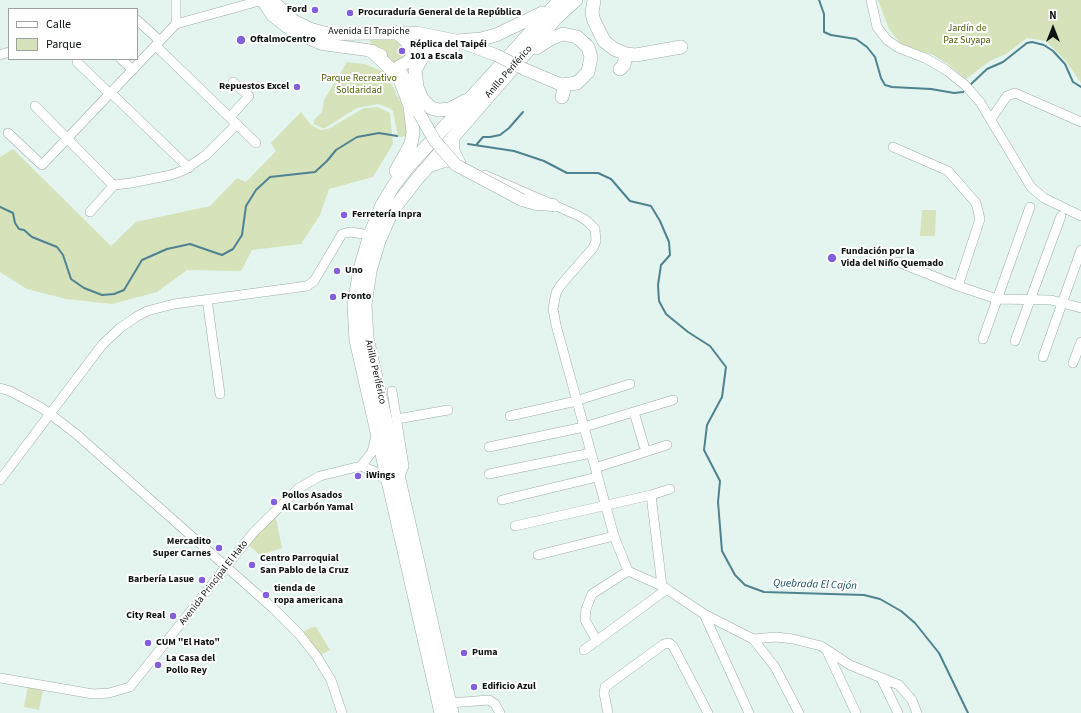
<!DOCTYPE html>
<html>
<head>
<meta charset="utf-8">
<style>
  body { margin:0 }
  #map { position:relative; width:1081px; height:713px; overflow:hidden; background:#e3f5ee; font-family:"Source Sans 3",sans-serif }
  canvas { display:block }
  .legend { position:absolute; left:8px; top:8px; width:130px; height:52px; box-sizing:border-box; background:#fff; border:1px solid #9ea19f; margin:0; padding:5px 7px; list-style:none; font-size:12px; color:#0d1310 }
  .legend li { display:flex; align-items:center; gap:8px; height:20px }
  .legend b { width:20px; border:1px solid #9ea19f }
  .north { position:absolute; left:1033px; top:8px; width:40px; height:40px; -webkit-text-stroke:3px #fff; paint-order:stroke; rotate:0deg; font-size:11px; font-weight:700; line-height:16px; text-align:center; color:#0d1310 }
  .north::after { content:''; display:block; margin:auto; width:14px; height:18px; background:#0d1310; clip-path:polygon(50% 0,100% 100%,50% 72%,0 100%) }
</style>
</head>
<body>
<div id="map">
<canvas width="1081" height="713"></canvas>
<ul class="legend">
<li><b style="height:5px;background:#fff"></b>Calle</li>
<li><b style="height:11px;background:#d6e2ba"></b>Parque</li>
</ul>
<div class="north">N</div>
</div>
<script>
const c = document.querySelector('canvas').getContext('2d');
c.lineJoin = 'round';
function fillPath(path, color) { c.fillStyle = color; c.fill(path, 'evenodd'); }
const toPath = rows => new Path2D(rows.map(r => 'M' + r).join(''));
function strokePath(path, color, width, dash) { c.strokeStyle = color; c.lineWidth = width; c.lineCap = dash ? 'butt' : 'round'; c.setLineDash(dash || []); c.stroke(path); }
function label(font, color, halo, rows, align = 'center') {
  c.font = font + ' "Source Sans 3",sans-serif'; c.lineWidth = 4; c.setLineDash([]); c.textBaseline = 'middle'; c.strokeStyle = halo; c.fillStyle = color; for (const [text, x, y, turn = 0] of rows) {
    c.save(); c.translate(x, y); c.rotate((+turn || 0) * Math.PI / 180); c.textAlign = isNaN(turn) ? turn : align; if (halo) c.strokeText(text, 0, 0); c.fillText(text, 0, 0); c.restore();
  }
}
fillPath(toPath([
  [878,0,1081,0,1081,83,1065,60,1046,41,1027,38,1006,54,990,61,966,79,948,64,933,55,901,44,889,29],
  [396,35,411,52,397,65,387,56,370,49,370,36],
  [347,62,365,64,386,73,402,105,410,136,398,137,393,111,389,108,378,104,357,108,325,128,322,128,314,124,314,120,322,112,324,100],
  [378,107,390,113,393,144,373,177,329,189,320,215,301,244,252,250,241,271,187,270,157,292,112,304,66,299,27,289,0,272,0,157,13,149,111,246,136,222,210,206,237,178,246,182,276,151,271,143,301,112,311,125,320,130,328,129,364,108],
  [922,210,936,210,935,236,920,236],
  [275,513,282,548,260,555,246,543],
  [316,627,330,650,317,657,299,634,310,628],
  [28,686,43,689,39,710,24,707]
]), '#d6e2ba');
strokePath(toPath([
  [819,0,824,14,824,32,831,35,856,39,867,47,875,57,881,78,885,85,892,87,931,89,954,93,963,92,966,89],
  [969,86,987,69,1003,62,1027,43,1032,42,1044,45,1053,51,1065,64,1073,82,1081,87],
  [468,144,514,151,544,161,567,173,598,173,611,179,630,201,651,206,660,221,669,242,670,255,661,265,658,285,659,301,666,314,688,332,710,346,726,367,722,397,707,425,704,450,720,481,718,502,722,551,735,575,745,585,764,592,864,595,880,599,901,611,915,623,939,653,968,713],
  [477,144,483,137,490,137,500,135,509,128,523,112],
  [0,207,13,213,15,223,19,229,24,230,32,237,57,247,63,255,71,279,84,288,102,295,114,294,124,290,142,260,167,249,190,244,222,255,233,249,242,235,246,206,256,190,270,177,315,172,327,161,336,150,357,137,379,133,397,136]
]), '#4f8290', 2);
const minor = toPath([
  [871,0,877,27,887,40,899,48,925,58,946,70,965,85,980,102,1031,187,1044,198,1081,216],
  [137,20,160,41],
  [176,24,176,0],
  [156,46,256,143],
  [0,55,9,52],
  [121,59,133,70],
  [77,62,110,94],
  [111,93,189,168],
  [35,106,111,183,114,185,131,183,171,175,184,170,206,155,237,124],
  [230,117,249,96,233,82],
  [991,119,1007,96,1015,93,1081,122],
  [8,133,42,165,176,24,263,0],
  [454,135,455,150,461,163],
  [893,147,948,171,976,203,980,219,958,286],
  [429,168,446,162,457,163],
  [485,175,579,216,587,221,595,229,596,241,593,248,560,286,556,293,553,309,556,325,614,536,628,571,662,586,704,614,753,639,775,667,799,713],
  [90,212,114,185],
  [898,262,958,286,997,299,1051,300,1081,308],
  [207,299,220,394],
  [983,339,1030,207],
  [1015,341,1061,216],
  [1043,357,1081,250],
  [1073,363,1081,342],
  [0,388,10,391,42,408,75,433,274,609,299,634,317,657,331,680,342,713],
  [392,391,404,466,399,478],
  [634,412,644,446],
  [510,416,572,402,630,384],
  [397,419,448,410],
  [489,447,584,427,673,400],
  [361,466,372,452,376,436],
  [595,468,667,445],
  [489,474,591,453],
  [0,480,102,345,120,328,136,317,147,311,174,304,307,286,314,281,342,234,350,232,370,235],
  [651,495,662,586],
  [502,500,597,477],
  [515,526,651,495,670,489],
  [538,555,614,536],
  [704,614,749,713],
  [753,639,776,637,793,639,821,646,850,665,899,685,912,700,917,713],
  [597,641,585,620,586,609,592,594,628,571],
  [584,650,667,589],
  [827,651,856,713],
  [0,678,93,694,109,693,130,687,253,533,299,488,320,476,361,466,376,472,388,482],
  [881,678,898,713],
  [450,703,489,700,495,704,500,713],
  [608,713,604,693,605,687,664,644,669,643,673,646,708,713]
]);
const major = toPath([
  [262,0,272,15,287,27,306,37,322,44,367,50,381,55],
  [272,0,294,21,311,29,330,34,419,33,458,41,496,55],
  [396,32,410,45,412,55],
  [398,67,409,61,412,55,425,45,437,43,449,45],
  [524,69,562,85],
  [400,71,412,91,419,113],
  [522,200,536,204,553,205]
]);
const highway = toPath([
  [594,0,592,13,594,21,604,41,614,49,626,54,636,55,681,47],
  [458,41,481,39,496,35,542,13],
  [454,46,432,52,423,56,415,70,417,87,422,99,431,108,439,110,450,109,465,101],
  [536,48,552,38,563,34,577,37,588,47,591,57,588,72,577,83,562,85,564,89,562,97],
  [372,51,399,77,410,106,413,132,411,144,396,171],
  [620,69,624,65,626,54],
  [441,713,356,340,354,305,360,269,370,235,382,205,394,185,407,168,560,0],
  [452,713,367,338,365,305,370,271,379,241,392,211,417,179,556,18,576,0]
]);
strokePath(minor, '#9cada7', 10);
strokePath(major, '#9cada7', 13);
strokePath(highway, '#9cada7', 14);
strokePath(minor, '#fff', 9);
strokePath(major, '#fff', 12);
strokePath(highway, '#fff', 13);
const majorBridge = toPath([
  [496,55,524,69],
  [419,113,435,141,456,165,522,200]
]);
strokePath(majorBridge, '#9cada7', 13, []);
strokePath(majorBridge, '#fff', 12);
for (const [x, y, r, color] of [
  [315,10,4,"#8360db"],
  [350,13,4,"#8360db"],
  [241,40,5,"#8360db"],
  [402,51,4,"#8360db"],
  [297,87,4,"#8360db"],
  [344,215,4,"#8360db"],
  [832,258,5,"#8360db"],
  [337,271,4,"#8360db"],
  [333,297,4,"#8360db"],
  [358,476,4,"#8360db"],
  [274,502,4,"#8360db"],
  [219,548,4,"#8360db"],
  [252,565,4,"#8360db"],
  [202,580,4,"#8360db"],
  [266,595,4,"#8360db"],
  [173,616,4,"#8360db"],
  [148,643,4,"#8360db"],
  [464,653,4,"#8360db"],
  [158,665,4,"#8360db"],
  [474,687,4,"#8360db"]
]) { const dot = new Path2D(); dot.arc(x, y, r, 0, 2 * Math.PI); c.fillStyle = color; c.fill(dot); strokePath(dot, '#fff', 1.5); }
label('bold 10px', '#0d1310', '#fff', [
  ["Ford",307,10,"right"],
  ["Procuraduría General de la República",358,13],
  ["OftalmoCentro",250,40],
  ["Réplica del Taipéi",410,45],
  ["101 a Escala",410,57],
  ["Repuestos Excel",289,87,"right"],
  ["Ferretería Inpra",352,215],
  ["Fundación por la",841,252],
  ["Vida del Niño Quemado",841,264],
  ["Uno",345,271],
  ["Pronto",341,297],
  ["iWings",366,476],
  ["Pollos Asados",282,496],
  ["Al Carbón Yamal",282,508],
  ["Mercadito",211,542,"right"],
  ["Super Carnes",211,554,"right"],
  ["Centro Parroquial",260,559],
  ["San Pablo de la Cruz",260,571],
  ["Barbería Lasue",194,580,"right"],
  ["tienda de",274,589],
  ["ropa americana",274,601],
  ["City Real",165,616,"right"],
  ["CUM \"El Hato\"",156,643],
  ["Puma",472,653],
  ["La Casa del",166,659],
  ["Pollo Rey",166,671],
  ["Edificio Azul",482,687]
], 'left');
label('10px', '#4f6007', '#fff', [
  ["Jardín de",967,29],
  ["Paz Suyapa",967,41],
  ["Parque Recreativo",359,79],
  ["Soldaridad",359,91]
]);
label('10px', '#0d1310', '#fff', [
  ["Avenida El Trapiche",369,32],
  ["Anillo Periférico",509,72,-49],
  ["Anillo Periférico",375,372,77],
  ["Avenida Principal El Hato",214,583,-52]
]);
label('italic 11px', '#114e5e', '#fff', [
  ["Quebrada El Cajón",815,585,2]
]);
</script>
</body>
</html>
